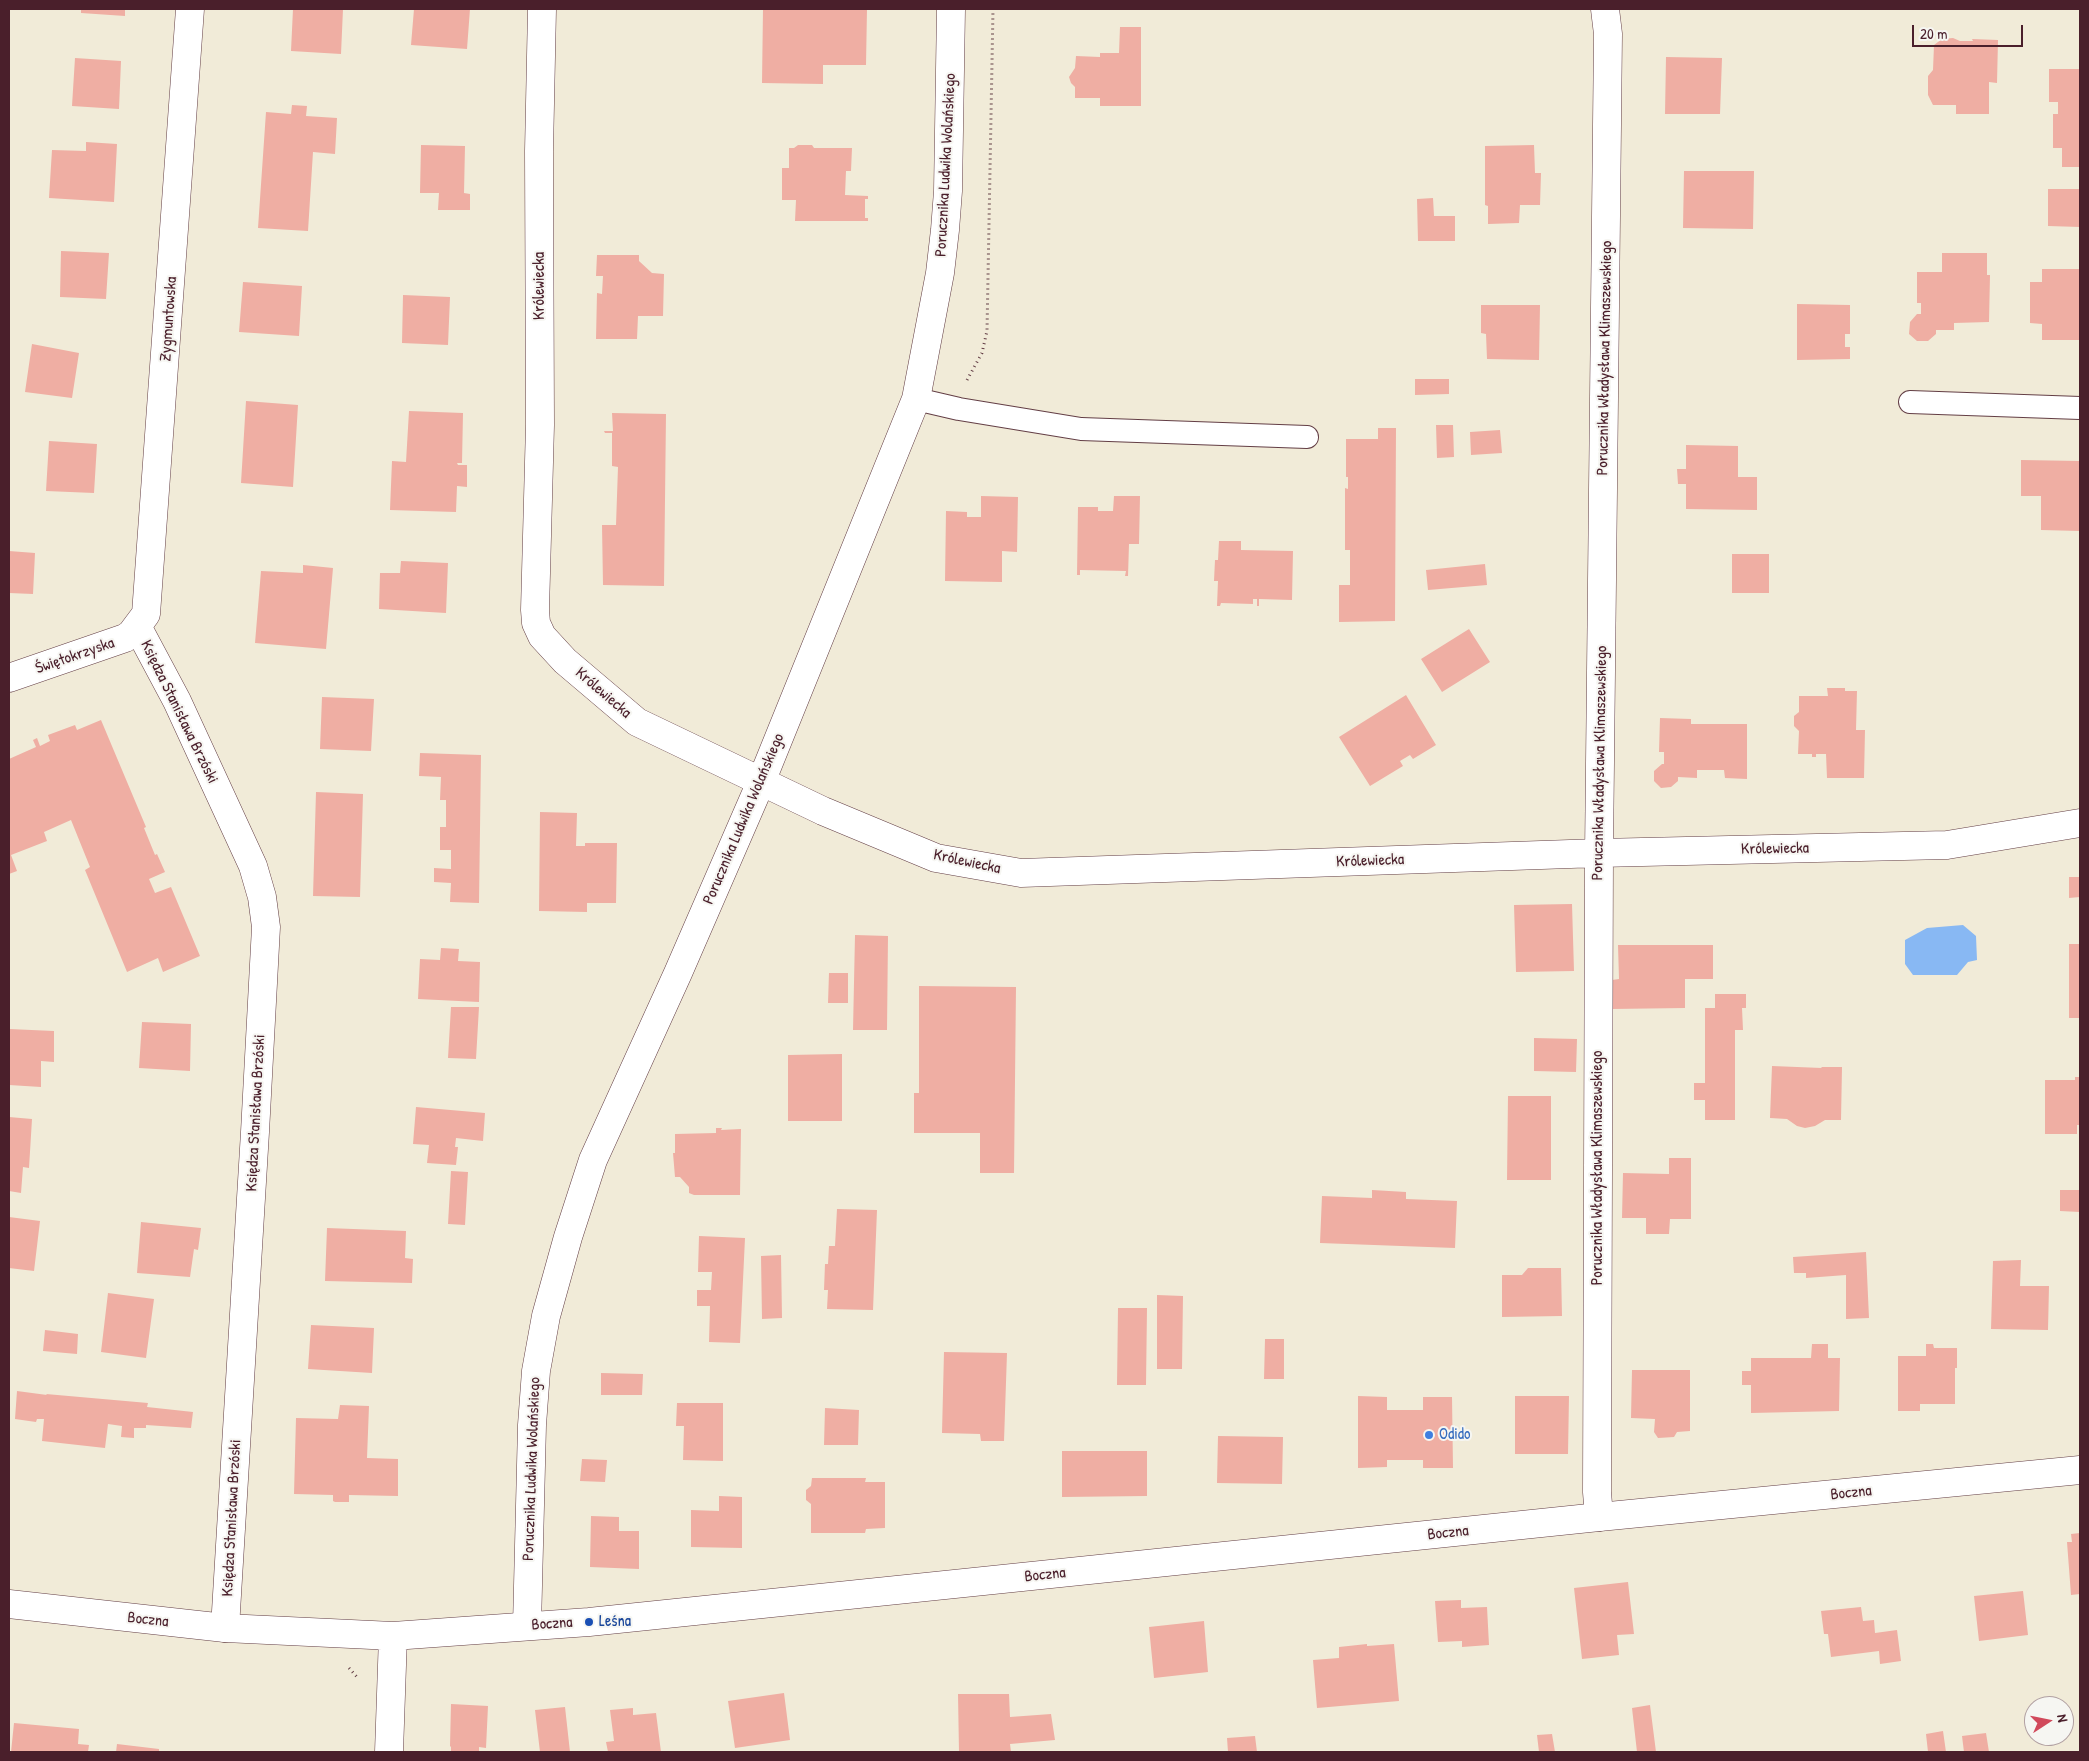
<!DOCTYPE html>
<html>
<head>
<meta charset="utf-8">
<style>
  body { margin:0 }
  #map { position:relative; width:2089px; height:1761px; overflow:hidden; background:#f1ebd8; font-family:"Patrick Hand",sans-serif }
  canvas { display:block }
  .frame { position:absolute; inset:0; border:10px solid #4a1f2b; pointer-events:none }
  .north { position:absolute; left:2024px; top:1696px; width:50px; height:50px; box-sizing:border-box; background:#f6f6f2; border:1px solid #b1a0a2; border-radius:50%; rotate:79deg; font-size:14px; font-weight:700; line-height:20px; text-align:center; color:#4a1f2b }
  .north::after { content:''; display:block; margin:auto; width:18px; height:22px; background:#d1495b; clip-path:polygon(50% 0,100% 100%,50% 72%,0 100%) }
  .scale { position:absolute; left:1912px; top:25px; width:111px; height:22px; box-sizing:border-box; border:2px solid #4a1f2b; border-top:0; padding-left:6px; font-size:15px; line-height:18px; white-space:nowrap; color:#4a1f2b; -webkit-text-stroke:4px #f6f6f2; paint-order:stroke }
</style>
</head>
<body>
<div id="map">
<canvas width="2089" height="1761"></canvas>
<div class="frame"></div>
<div class="north">N</div>
<div class="scale">20 m</div>
</div>
<script>
const c = document.querySelector('canvas').getContext('2d');
c.lineJoin = 'round';
function fillPath(path, color) { c.fillStyle = color; c.fill(path, 'evenodd'); }
const toPath = rows => new Path2D(rows.map(r => 'M' + r).join(''));
function strokePath(path, color, width, dash) { c.strokeStyle = color; c.lineWidth = width; c.lineCap = dash ? 'butt' : 'round'; c.setLineDash(dash || []); c.stroke(path); }
function label(font, color, halo, rows, align = 'center') {
  c.font = font + ' "Patrick Hand",sans-serif'; c.lineWidth = 4; c.setLineDash([]); c.textBaseline = 'middle'; c.strokeStyle = halo; c.fillStyle = color; for (const [text, x, y, turn = 0] of rows) {
    c.save(); c.translate(x, y); c.rotate((+turn || 0) * Math.PI / 180); c.textAlign = isNaN(turn) ? turn : align; if (halo) c.strokeText(text, 0, 0); c.fillText(text, 0, 0); c.restore();
  }
}
fillPath(toPath([
  [1963,925,1976,936,1977,960,1968,962,1957,975,1913,975,1905,964,1905,940,1927,928]
]), '#88b8f3');
fillPath(toPath([
  [81,9,125,9,125,16,81,13],
  [293,9,343,9,341,54,291,51],
  [414,9,470,9,467,49,411,45],
  [763,9,867,9,866,65,823,65,823,84,762,83],
  [1120,27,1141,27,1141,106,1100,106,1100,98,1075,98,1075,87,1071,83,1069,77,1075,68,1076,56,1100,57,1100,53,1119,53],
  [1953,38,1960,41,1973,41,1972,39,1998,40,1997,83,1989,82,1989,114,1956,114,1956,105,1933,105,1928,95,1928,76,1933,70,1934,45,1942,39],
  [1666,57,1722,58,1720,114,1665,114],
  [75,58,121,61,119,109,72,106],
  [2049,69,2080,69,2080,167,2062,167,2062,148,2053,148,2053,114,2058,114,2058,102,2049,102],
  [292,105,307,106,306,116,337,118,335,154,313,152,308,231,258,228,266,112,291,114],
  [86,142,117,144,114,202,49,198,52,150,86,151],
  [421,145,465,146,464,193,470,194,470,210,438,210,439,193,420,193],
  [798,145,812,145,814,148,852,148,851,171,846,171,845,195,868,196,868,199,865,199,865,218,868,218,868,221,795,221,796,200,782,200,782,168,789,168,789,148,794,148],
  [1534,145,1535,173,1541,173,1540,205,1520,205,1519,223,1488,224,1488,206,1485,205,1485,146],
  [1684,171,1754,171,1753,229,1683,228],
  [2048,189,2080,189,2080,227,2048,226],
  [1433,198,1434,216,1455,216,1455,241,1418,241,1417,199],
  [61,251,109,253,106,299,60,297],
  [1942,253,1987,253,1987,275,1990,275,1989,322,1954,323,1954,330,1936,330,1936,334,1928,341,1917,341,1909,334,1910,322,1917,314,1921,314,1921,303,1917,303,1917,272,1942,272],
  [597,255,639,255,639,261,652,273,664,274,663,316,638,316,637,339,596,339,597,293,602,294,603,276,596,276],
  [2042,269,2080,269,2080,340,2042,340,2042,324,2030,323,2030,282,2042,282],
  [243,282,302,286,299,336,239,332],
  [403,295,450,297,448,345,402,343],
  [1797,304,1850,305,1850,334,1845,334,1845,347,1850,347,1850,359,1797,360],
  [1481,305,1540,305,1539,360,1487,359,1486,334,1481,333],
  [32,344,79,353,72,398,25,392],
  [1415,379,1449,379,1449,394,1415,395],
  [246,401,298,405,293,487,241,483],
  [409,411,463,413,462,463,457,463,458,465,467,465,467,487,457,486,456,512,390,510,392,461,406,462],
  [612,413,666,414,664,586,603,585,602,525,616,525,618,467,612,466,612,433,605,433,604,431,613,431],
  [1436,425,1453,425,1454,457,1437,458],
  [1378,428,1396,428,1395,621,1339,622,1339,585,1350,585,1350,550,1345,550,1345,488,1348,489,1348,477,1346,477,1346,439,1378,439],
  [1500,430,1502,453,1471,455,1470,432],
  [49,441,97,444,94,493,46,491],
  [1686,445,1738,446,1738,477,1757,477,1757,510,1686,509,1686,484,1678,484,1677,469,1686,469],
  [2021,460,2080,461,2080,531,2041,530,2041,496,2021,496],
  [981,496,1018,497,1017,552,1002,551,1002,582,945,581,946,511,967,512,967,517,981,517],
  [1114,496,1140,496,1139,544,1129,544,1128,576,1125,576,1126,571,1080,570,1080,575,1077,575,1078,507,1098,507,1098,511,1113,511],
  [1219,541,1241,541,1241,550,1293,551,1292,600,1259,599,1259,606,1257,606,1257,599,1253,599,1253,604,1221,603,1220,606,1217,606,1218,581,1214,581,1215,560,1218,560],
  [9,551,35,553,33,594,9,593],
  [1732,554,1769,554,1769,593,1732,593],
  [401,561,448,563,446,613,379,609,380,573,400,573],
  [1485,564,1487,585,1428,590,1426,570],
  [303,565,333,568,326,649,255,643,261,571,303,573],
  [1469,629,1490,662,1442,692,1421,659],
  [1827,688,1845,688,1845,691,1857,691,1856,730,1865,730,1864,778,1827,778,1826,754,1816,754,1816,757,1812,757,1812,754,1798,754,1799,731,1794,726,1794,716,1799,712,1799,696,1828,696],
  [1406,695,1436,745,1413,759,1410,755,1400,761,1403,766,1370,786,1339,737],
  [322,697,374,699,371,751,320,749],
  [1660,718,1691,719,1691,724,1747,724,1747,779,1725,778,1724,770,1697,770,1697,778,1678,777,1678,781,1671,787,1661,788,1654,781,1654,771,1662,764,1664,764,1664,752,1659,752],
  [101,720,146,827,144,828,155,855,157,854,165,872,149,879,155,893,171,887,200,956,163,972,158,958,127,972,85,870,90,867,71,820,44,832,47,841,11,855,17,871,9,874,9,759,36,747,33,740,37,738,40,746,50,741,48,735,75,725,77,730],
  [420,753,481,755,479,903,450,902,451,883,434,882,434,868,451,869,451,850,440,850,440,827,446,827,446,800,440,800,441,777,419,776],
  [316,792,363,794,360,897,313,896],
  [540,812,577,813,576,846,585,846,585,843,617,843,616,903,587,903,587,912,539,911],
  [2069,877,2080,877,2080,897,2069,898],
  [1572,904,1574,971,1516,972,1514,905],
  [855,935,888,936,887,1030,853,1030],
  [2069,944,2080,944,2080,1018,2069,1018],
  [1618,945,1713,945,1713,979,1685,979,1685,1008,1611,1009,1612,980,1619,979],
  [441,948,459,949,458,961,480,962,479,1002,418,999,420,959,440,960],
  [829,973,848,973,848,1003,828,1003],
  [919,986,1016,987,1014,1173,980,1173,980,1133,914,1133,914,1093,919,1093],
  [1715,994,1746,994,1746,1008,1742,1008,1743,1030,1735,1030,1735,1120,1705,1120,1705,1100,1694,1100,1694,1083,1705,1083,1705,1008,1715,1008],
  [451,1007,479,1007,476,1059,448,1058],
  [142,1022,191,1024,190,1071,139,1068],
  [9,1029,54,1031,54,1062,41,1061,41,1087,9,1085],
  [1534,1038,1577,1039,1576,1072,1534,1071],
  [842,1054,842,1121,788,1121,788,1055],
  [1772,1066,1822,1068,1821,1067,1842,1067,1841,1120,1825,1120,1815,1126,1805,1128,1797,1126,1787,1119,1770,1118],
  [2075,1077,2080,1077,2080,1125,2077,1125,2077,1134,2045,1134,2045,1080,2075,1080],
  [1508,1096,1551,1096,1551,1180,1507,1180],
  [416,1107,485,1113,483,1141,456,1138,455,1147,458,1147,456,1165,427,1163,429,1145,413,1144],
  [9,1117,32,1119,29,1168,23,1167,21,1193,9,1191],
  [716,1128,722,1128,721,1130,741,1129,740,1195,694,1195,689,1193,689,1187,680,1177,675,1177,673,1153,675,1153,675,1134,716,1133],
  [1669,1158,1691,1158,1691,1219,1670,1219,1669,1234,1646,1234,1646,1218,1622,1218,1623,1173,1669,1174],
  [451,1171,468,1172,465,1225,448,1224],
  [1372,1190,1406,1192,1406,1199,1457,1201,1455,1248,1320,1243,1322,1196,1372,1198],
  [2060,1190,2080,1190,2080,1212,2060,1211],
  [837,1209,877,1210,873,1310,827,1309,828,1290,824,1290,825,1264,828,1264,829,1246,835,1246],
  [9,1217,40,1221,34,1271,9,1268],
  [141,1222,201,1228,198,1250,194,1249,190,1277,137,1273],
  [327,1228,406,1231,405,1258,413,1259,412,1283,325,1281],
  [699,1236,745,1238,740,1343,709,1342,710,1306,697,1306,697,1290,711,1290,712,1272,698,1272],
  [1866,1252,1869,1318,1846,1319,1846,1275,1806,1278,1806,1273,1794,1273,1793,1257],
  [781,1255,782,1318,762,1319,761,1256],
  [2021,1260,2020,1286,2049,1286,2048,1330,1991,1329,1993,1261],
  [1528,1268,1561,1268,1562,1316,1502,1317,1502,1275,1522,1275],
  [108,1293,154,1299,146,1358,101,1352],
  [1157,1295,1183,1296,1182,1369,1157,1369],
  [1118,1308,1147,1308,1146,1385,1117,1385],
  [311,1325,374,1328,372,1373,308,1369],
  [45,1330,78,1334,77,1354,43,1351],
  [1265,1339,1284,1339,1284,1379,1264,1379],
  [1812,1344,1828,1344,1828,1358,1840,1358,1839,1411,1751,1413,1751,1385,1742,1385,1742,1371,1751,1371,1751,1358,1811,1358],
  [1926,1344,1933,1344,1934,1348,1957,1348,1957,1368,1955,1368,1955,1404,1920,1404,1920,1411,1898,1411,1898,1356,1926,1356],
  [944,1352,1007,1353,1004,1441,981,1441,980,1434,942,1433],
  [1632,1370,1690,1370,1690,1431,1677,1432,1674,1437,1658,1438,1654,1432,1655,1419,1631,1418],
  [601,1373,643,1374,642,1395,601,1395],
  [17,1391,47,1395,46,1394,148,1403,147,1407,193,1412,191,1428,146,1425,146,1428,134,1428,134,1438,121,1437,122,1426,108,1424,105,1448,42,1441,44,1419,37,1419,36,1422,15,1419],
  [1358,1396,1387,1397,1387,1410,1423,1410,1423,1397,1452,1397,1453,1468,1423,1468,1423,1460,1387,1460,1387,1467,1358,1468],
  [1515,1396,1569,1396,1568,1454,1515,1454],
  [677,1403,723,1403,723,1461,683,1460,684,1426,676,1426],
  [340,1405,369,1406,367,1458,398,1459,398,1496,349,1495,349,1502,335,1502,333,1501,333,1495,294,1494,296,1418,338,1419],
  [825,1408,859,1410,858,1445,824,1445],
  [1218,1436,1283,1437,1282,1484,1217,1483],
  [1062,1451,1147,1451,1147,1496,1062,1497],
  [582,1459,607,1460,605,1482,580,1481],
  [812,1478,866,1478,865,1482,885,1482,885,1528,866,1529,865,1533,811,1533,811,1504,806,1500,806,1490,811,1486],
  [719,1496,742,1497,742,1548,691,1547,691,1510,719,1511],
  [591,1516,619,1517,619,1531,639,1531,639,1569,590,1567],
  [2080,1533,2080,1594,2071,1595,2067,1542,2072,1542,2071,1534],
  [1628,1582,1634,1634,1617,1635,1619,1655,1582,1659,1574,1588],
  [2023,1591,2028,1635,1979,1641,1974,1596],
  [1461,1600,1461,1608,1487,1607,1489,1645,1462,1647,1462,1641,1438,1642,1435,1601],
  [1861,1607,1863,1621,1874,1620,1875,1633,1897,1630,1901,1661,1880,1664,1879,1651,1831,1657,1828,1634,1824,1634,1821,1611],
  [1204,1621,1208,1672,1154,1678,1149,1627],
  [1367,1644,1367,1646,1394,1644,1399,1701,1317,1708,1313,1660,1339,1658,1339,1647],
  [784,1693,790,1740,735,1748,728,1701],
  [958,1694,1009,1694,1010,1717,1051,1714,1055,1740,1010,1744,1011,1752,959,1752],
  [451,1704,488,1706,486,1748,479,1747,479,1752,451,1752,451,1747,450,1746],
  [1650,1705,1656,1752,1637,1752,1632,1708],
  [565,1707,570,1752,540,1752,535,1710],
  [633,1708,633,1715,656,1713,661,1752,608,1752,606,1742,614,1741,610,1710],
  [14,1723,79,1729,78,1744,89,1745,88,1752,11,1752],
  [1943,1731,1946,1752,1928,1752,1926,1734],
  [1986,1733,1989,1752,1964,1752,1962,1736],
  [1552,1734,1555,1752,1539,1752,1537,1735],
  [1255,1736,1257,1752,1228,1752,1227,1738],
  [117,1744,159,1749,159,1752,116,1752]
]), '#efaea3');
const service = toPath([
  [916,399,959,409,1081,429,1307,437],
  [1910,402,2080,408]
]);
const minor = toPath([
  [542,9,539,151,540,425,535,610,536,623,542,636,565,661,637,722,823,811,936,858,1021,873,1599,853,1947,845,2080,823],
  [137,626,177,701,253,866,262,897,266,927,255,1132,225,1628],
  [9,678,125,638,131,634,146,614,190,9],
  [1599,1517,1597,1492,1599,853,1608,34,1605,9],
  [527,1626,532,1425,536,1371,546,1316,568,1237,593,1160,678,973,761,782,916,399,940,273,945,230,948,191,951,9]
]);
const tertiary = toPath([
  [9,1604,225,1628,393,1636,589,1622,1599,1517,2080,1470],
  [389,1752,393,1636]
]);
strokePath(service, '#633e45', 24);
strokePath(minor, '#633e45', 29);
strokePath(tertiary, '#633e45', 29);
strokePath(toPath([
  [967,380,982,353,987,331,993,9],
  [349,1668,358,1678]
]), '#633e45', 3, [1, 4]);
strokePath(service, '#fff', 22);
strokePath(minor, '#fff', 28);
strokePath(tertiary, '#fff', 28);
for (const [x, y, r, color] of [
  [1429,1435,5,"#3f7fe0"],
  [589,1622,5,"#1a4fb4"]
]) { const dot = new Path2D(); dot.arc(x, y, r, 0, 2 * Math.PI); c.fillStyle = color; c.fill(dot); strokePath(dot, '#f6f6f2', 2); }
label('16px', '#4a1f2b', '#f6f6f2', [
  ["Porucznika Ludwika Wolańskiego",946,165,-87],
  ["Królewiecka",540,286,-90],
  ["Zygmuntowska",169,319,-86],
  ["Porucznika Władysława Klimaszewskiego",1605,358,-89],
  ["Świętokrzyska",75,656,-19],
  ["Królewiecka",603,693,41],
  ["Księdza Stanisława Brzóski",179,712,64],
  ["Porucznika Władysława Klimaszewskiego",1600,763,-89],
  ["Porucznika Ludwika Wolańskiego",744,819,-67],
  ["Królewiecka",1775,849,-1],
  ["Królewiecka",1370,861,-2],
  ["Królewiecka",967,862,12],
  ["Księdza Stanisława Brzóski",256,1113,-87],
  ["Porucznika Władysława Klimaszewskiego",1598,1168,-90],
  ["Porucznika Ludwika Wolańskiego",532,1469,-88],
  ["Boczna",1851,1493,-6],
  ["Księdza Stanisława Brzóski",232,1518,-87],
  ["Boczna",1448,1533,-6],
  ["Boczna",1045,1575,-6],
  ["Boczna",148,1620,6],
  ["Boczna",552,1624,-4]
]);
label('16px', '#366cbe', '#f6f6f2', [
  ["Odido",1439,1435]
], 'left');
label('16px', '#164399', '#f6f6f2', [
  ["Leśna",599,1622]
], 'left');
</script>
</body>
</html>
